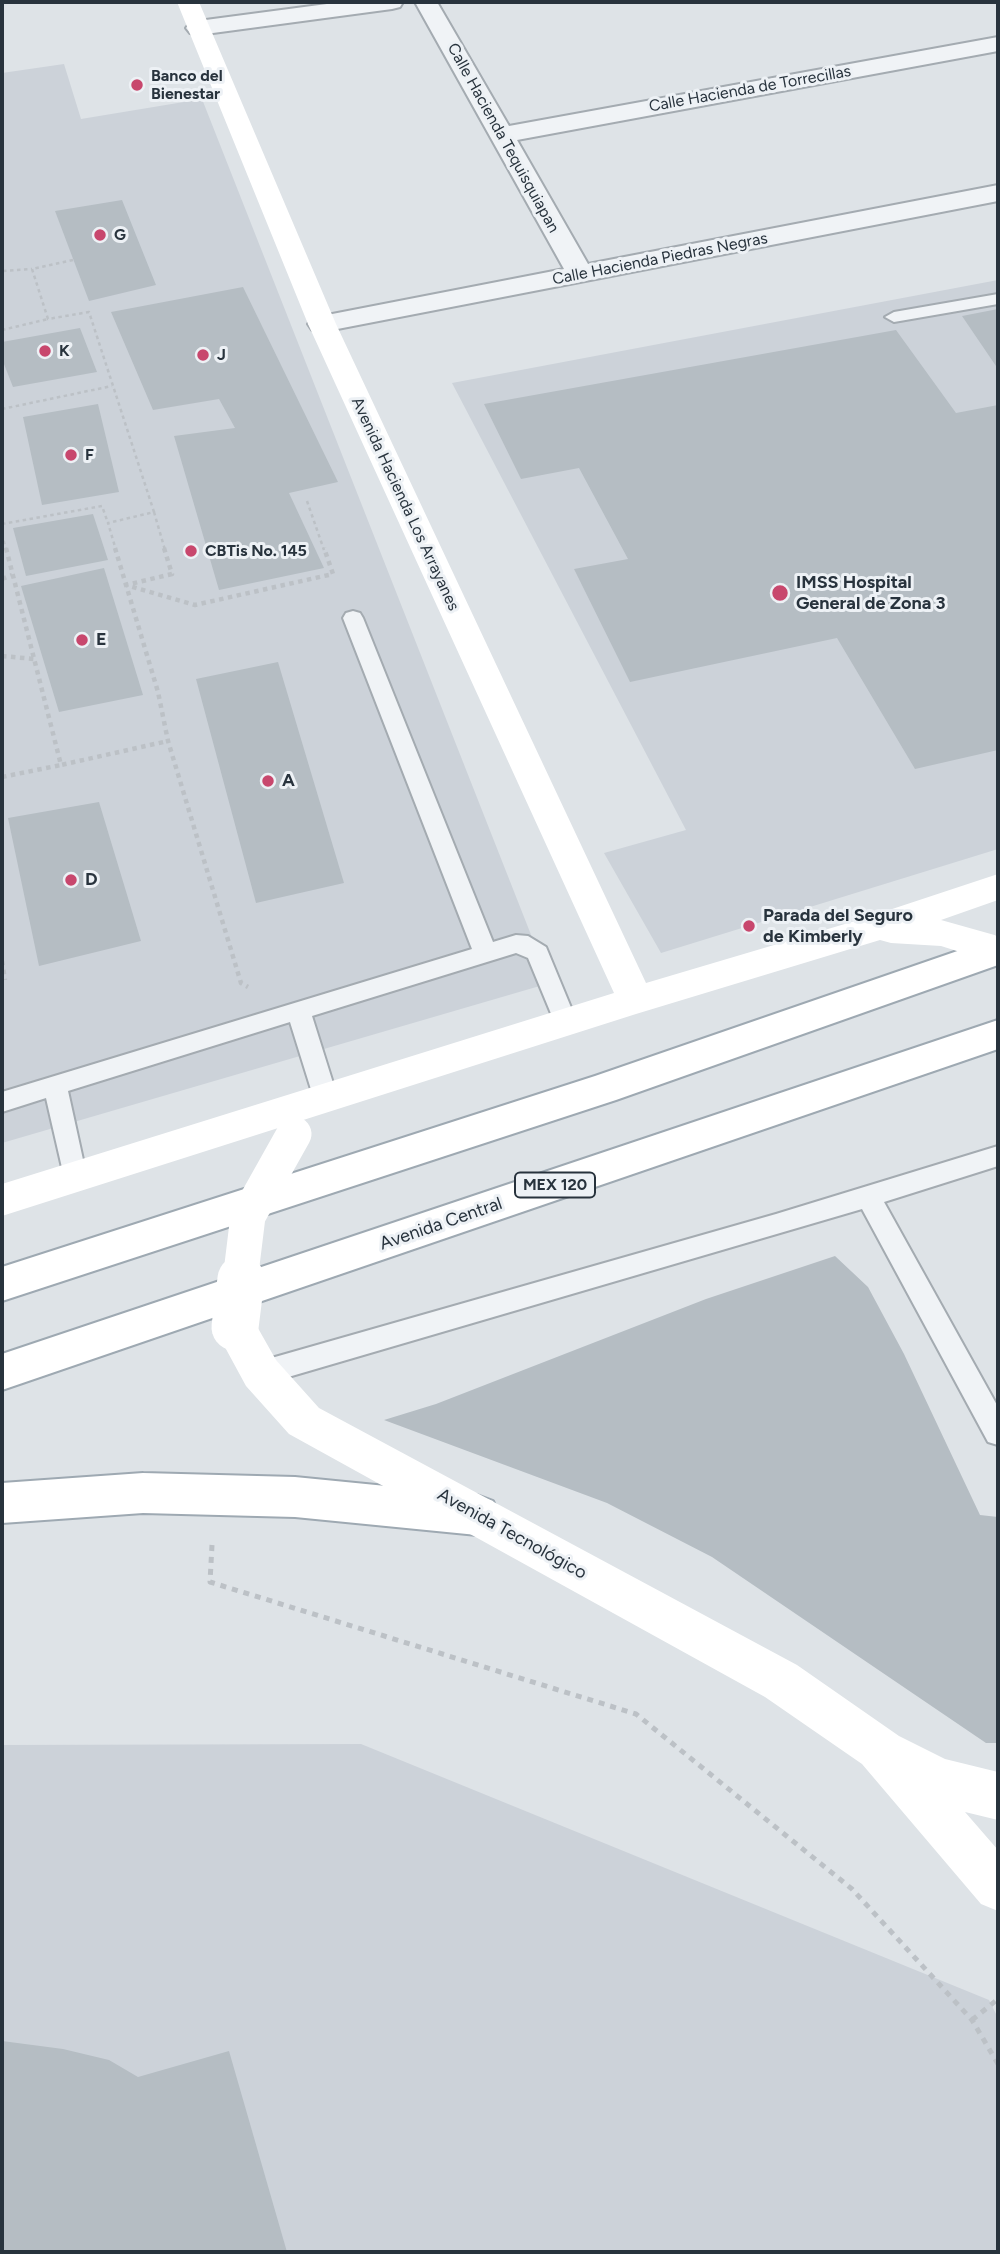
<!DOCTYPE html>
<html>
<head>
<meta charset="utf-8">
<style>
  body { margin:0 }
  #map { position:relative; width:1000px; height:2254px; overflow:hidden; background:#dee3e7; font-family:Figtree,sans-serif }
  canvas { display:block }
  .frame { position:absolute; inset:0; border:4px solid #28333d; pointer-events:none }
</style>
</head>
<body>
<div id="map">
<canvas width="1000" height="2254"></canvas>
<div class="frame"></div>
</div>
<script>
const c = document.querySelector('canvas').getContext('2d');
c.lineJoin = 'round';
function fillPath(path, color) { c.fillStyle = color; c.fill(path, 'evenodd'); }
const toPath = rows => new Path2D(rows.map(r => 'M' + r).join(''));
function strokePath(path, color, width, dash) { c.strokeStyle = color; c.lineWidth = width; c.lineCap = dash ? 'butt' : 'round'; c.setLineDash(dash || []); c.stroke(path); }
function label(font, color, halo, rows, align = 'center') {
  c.font = font + ' Figtree,sans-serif'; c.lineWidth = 6; c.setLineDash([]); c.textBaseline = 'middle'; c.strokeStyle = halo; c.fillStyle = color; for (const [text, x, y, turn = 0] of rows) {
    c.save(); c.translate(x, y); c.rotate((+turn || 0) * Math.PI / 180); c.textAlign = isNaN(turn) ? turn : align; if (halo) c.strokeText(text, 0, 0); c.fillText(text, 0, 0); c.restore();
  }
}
fillPath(toPath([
  [64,64,81,119,202,99,550,983,2,1143,2,73],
  [998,280,998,849,661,953,604,853,686,830,452,383],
  [361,1744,989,2000,998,2018,998,2252,2,2252,2,1745]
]), '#ccd2d9');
fillPath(toPath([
  [122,200,156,285,89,301,55,211],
  [243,287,338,482,289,493,324,568,219,590,174,436,235,428,219,399,153,410,111,312],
  [998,309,998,369,962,316],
  [80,328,97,372,13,387,2,359,2,342],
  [896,330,956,413,998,405,998,750,915,769,837,638,630,682,574,569,628,559,579,468,521,479,484,404],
  [98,404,119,492,42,505,23,417],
  [93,514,108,560,26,576,13,528],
  [104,568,143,695,59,712,21,586],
  [278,662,344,883,256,903,196,679],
  [99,802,141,941,39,966,8,818],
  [835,1256,868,1287,904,1354,980,1515,998,1517,998,1743,986,1743,712,1557,607,1503,384,1420,436,1404,706,1299],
  [2,2041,63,2049,109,2060,138,2077,229,2051,287,2252,2,2252]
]), '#b5bdc3');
const lane = toPath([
  [998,294,998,304,894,322,885,317,894,312,998,294],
  [353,611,360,613,363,618,493,942,516,935,528,936,546,947,577,1022,573,1028,565,1031,557,1028,528,958,516,953,312,1016,338,1099,335,1106,326,1109,317,1106,314,1099,290,1022,68,1091,87,1178,84,1185,75,1188,66,1185,46,1098,2,1112,2,1092,472,949,343,618,346,613,353,611],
  [998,1146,998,1166,884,1202,998,1407,998,1445,988,1442,862,1209,261,1385,252,1381,248,1373,252,1365,261,1361,776,1214,998,1146]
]);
const street = toPath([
  [342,2,403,2,400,7,392,9,198,35,190,33,186,28,190,23,198,21,342,2],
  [415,2,437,2,509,126,998,37,998,51,517,140,588,264,998,185,998,201,322,332,312,330,308,324,312,318,322,316,564,269,415,2]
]);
const primary = toPath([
  [998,937,998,965,616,1100,2,1301,2,1267,595,1076,998,937],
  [998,1020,998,1049,2,1390,2,1354,998,1020],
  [143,1473,295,1477,477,1495,493,1501,499,1515,493,1529,477,1535,295,1517,143,1513,2,1523,2,1483,143,1473]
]);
strokePath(lane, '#a4abb1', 4);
strokePath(street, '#a4abb1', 4);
strokePath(primary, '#9ea9b2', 4);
strokePath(toPath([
  [73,260,32,269,48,319,89,312,154,512,108,523,116,550],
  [3,271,32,269],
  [2,330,48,319],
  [2,409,112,386],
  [307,501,324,550],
  [154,512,165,550],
  [2,524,102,506,108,523],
  [2,534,6,550]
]), '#bcc1c6', 2.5, [3.5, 3.5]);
strokePath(toPath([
  [6,548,61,765,168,741],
  [115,548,158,692,168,741,241,983,248,987],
  [164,548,172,574,126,585,195,605,333,574,324,548],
  [2,579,12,575],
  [2,656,34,659],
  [2,777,61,765],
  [2,961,5,980]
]), '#bcc1c6', 4.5, [4.5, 4.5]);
strokePath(toPath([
  [212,1545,210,1582,636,1714,852,1889,972,2020,998,2064],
  [972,2020,998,1999]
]), '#bcc1c6', 5, [6, 6]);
fillPath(lane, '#f0f3f6');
fillPath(street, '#f0f3f6');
fillPath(toPath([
  [177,2,199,2,336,324,646,983,865,918,998,874,998,900,941,920,998,936,998,964,941,946,891,943,880,940,636,1014,2,1216,2,1184,614,993,308,324,177,2],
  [235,1309,250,1314,276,1360,319,1408,797,1665,899,1736,945,1759,998,1772,998,1820,965,1812,998,1850,998,1911,981,1904,862,1764,765,1697,289,1434,246,1386,214,1327,220,1314,235,1309]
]), '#fff');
fillPath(primary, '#fff');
strokePath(toPath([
  [240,1281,248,1216,294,1134]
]), '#fff', 35);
strokePath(toPath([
  [235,1327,241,1279]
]), '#fff', 47);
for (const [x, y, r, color] of [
  [137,85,7,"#c8476d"],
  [100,235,7,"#c8476d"],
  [45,351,7,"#c8476d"],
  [203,355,7,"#c8476d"],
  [71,455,7,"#c8476d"],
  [191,551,7,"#c8476d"],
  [780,593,9,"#c8476d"],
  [82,640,7,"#c8476d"],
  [268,781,7,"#c8476d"],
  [71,880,7,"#c8476d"],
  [749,926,7,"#c8476d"]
]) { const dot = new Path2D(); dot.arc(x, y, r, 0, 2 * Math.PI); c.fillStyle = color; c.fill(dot); strokePath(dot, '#edf1f5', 2.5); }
label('bold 16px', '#28333d', '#edf1f5', [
  ["Banco del",151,76],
  ["Bienestar",151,94],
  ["G",114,235],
  ["K",59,351],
  ["J",217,355],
  ["F",85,455],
  ["CBTis No. 145",205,551]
], 'left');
label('16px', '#28333d', '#edf1f5', [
  ["Calle Hacienda de Torrecillas",750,89,-10],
  ["Calle Hacienda Tequisquiapan",503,138,61],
  ["Calle Hacienda Piedras Negras",660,259,-11],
  ["Avenida Hacienda Los Arrayanes",405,504,65]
]);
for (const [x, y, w] of [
  [555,1185,80]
]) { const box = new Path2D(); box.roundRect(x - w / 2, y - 12.5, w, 25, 5); c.fillStyle = '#edf1f5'; c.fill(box); strokePath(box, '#28333d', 2); }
label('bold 16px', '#28333d', null, [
  ["MEX 120",555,1185]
]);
label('bold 18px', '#28333d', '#edf1f5', [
  ["IMSS Hospital",796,583],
  ["General de Zona 3",796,604],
  ["E",96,640],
  ["A",282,781],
  ["D",85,880],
  ["Parada del Seguro",763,916],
  ["de Kimberly",763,937]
], 'left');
label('18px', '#28333d', '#edf1f5', [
  ["Avenida Central",441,1224,-19],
  ["Avenida Tecnológico",512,1534,29]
]);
</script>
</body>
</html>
